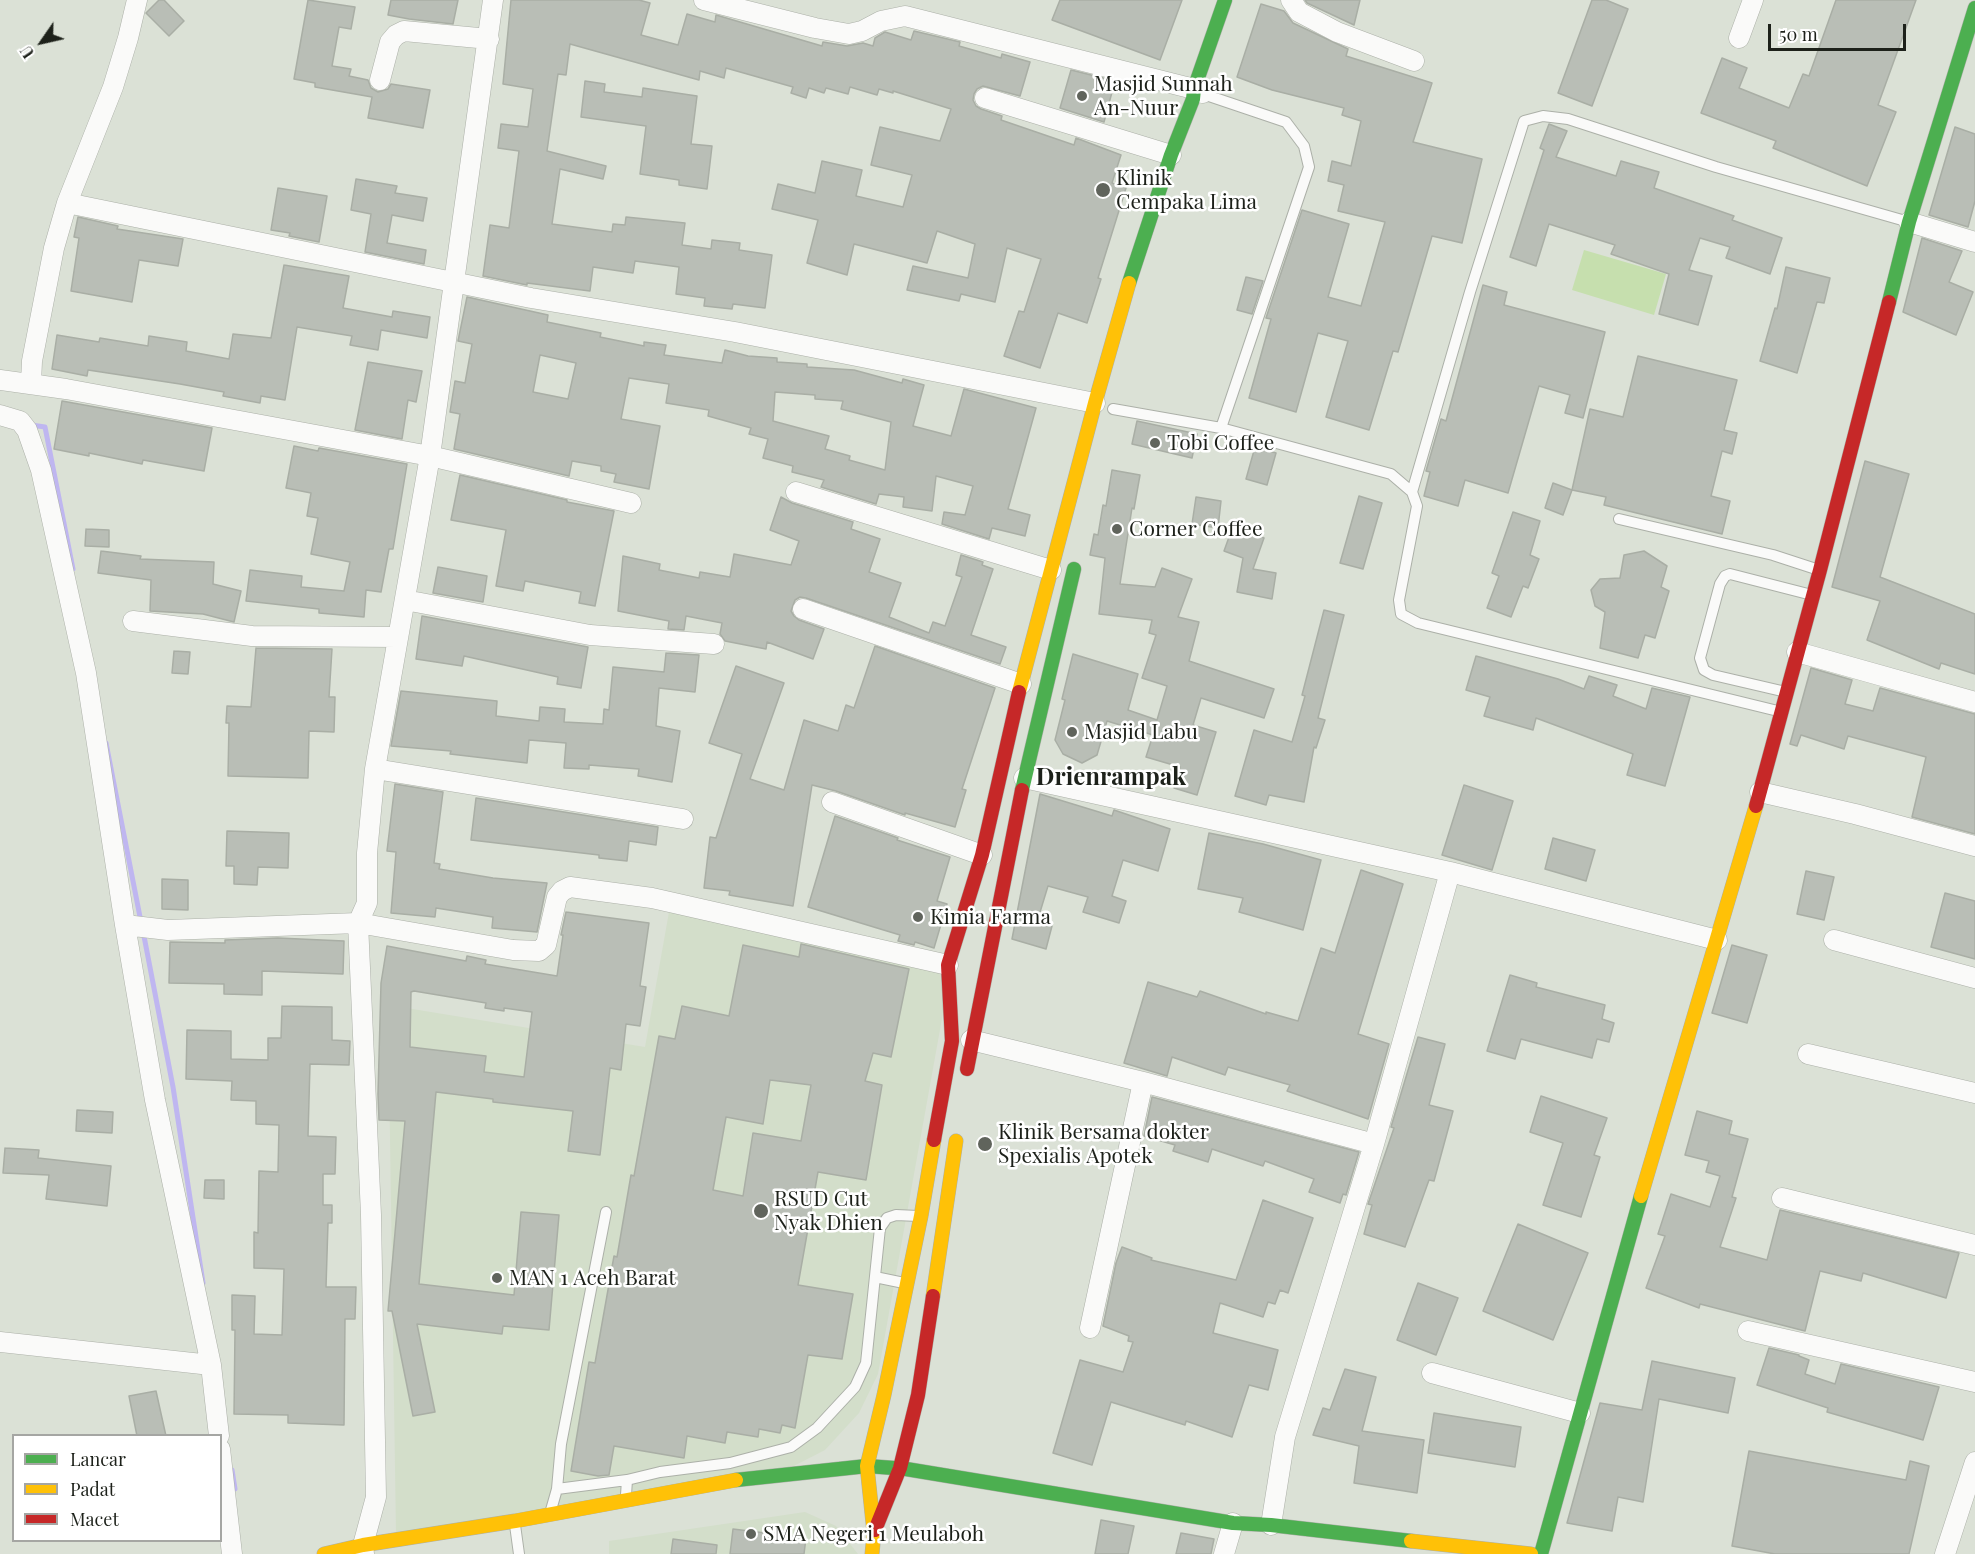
<!DOCTYPE html>
<html>
<head>
<meta charset="utf-8">
<style>
  body { margin:0 }
  #map { position:relative; width:1975px; height:1554px; overflow:hidden; background:#dbe1d6; font-family:"Playfair Display",serif }
  canvas { display:block }
  .legend { position:absolute; left:12px; top:1434px; width:210px; height:108px; box-sizing:border-box; background:#fff; border:2px solid #a5a6a3; margin:0; padding:8px 10px; list-style:none; font-size:18px; color:#1d211a }
  .legend li { display:flex; align-items:center; gap:12px; height:30px }
  .legend b { width:30px; border:2px solid #a5a6a3 }
  .north { position:absolute; left:12px; top:12px; width:60px; height:60px; -webkit-text-stroke:4px #fff; paint-order:stroke; rotate:236deg; font-size:16px; font-weight:700; line-height:24px; text-align:center; color:#1d211a }
  .north::after { content:''; display:block; margin:auto; width:21px; height:27px; background:#1d211a; clip-path:polygon(50% 0,100% 100%,50% 72%,0 100%) }
  .scale { position:absolute; left:1768px; top:24px; width:138px; height:27px; box-sizing:border-box; border:3px solid #1d211a; border-top:0; padding-left:8px; font-size:18px; line-height:21px; white-space:nowrap; color:#1d211a; -webkit-text-stroke:4px #fff; paint-order:stroke }
</style>
</head>
<body>
<div id="map">
<canvas width="1975" height="1554"></canvas>
<ul class="legend">
<li><b style="height:8px;background:#4caf50"></b>Lancar</li>
<li><b style="height:8px;background:#ffc107"></b>Padat</li>
<li><b style="height:8px;background:#c62828"></b>Macet</li>
</ul>
<div class="north">U</div>
<div class="scale">50 m</div>
</div>
<script>
const c = document.querySelector('canvas').getContext('2d');
c.lineJoin = 'round';
function fillPath(path, color) { c.fillStyle = color; c.fill(path, 'evenodd'); }
const toPath = rows => new Path2D(rows.map(r => 'M' + r).join(''));
function strokePath(path, color, width, dash) { c.strokeStyle = color; c.lineWidth = width; c.lineCap = dash ? 'butt' : 'round'; c.setLineDash(dash || []); c.stroke(path); }
function label(font, color, halo, rows, align = 'center') {
  c.font = font + ' "Playfair Display",serif'; c.lineWidth = 5; c.setLineDash([]); c.textBaseline = 'middle'; c.strokeStyle = halo; c.fillStyle = color; for (const [text, x, y, turn = 0] of rows) {
    c.save(); c.translate(x, y); c.rotate((+turn || 0) * Math.PI / 180); c.textAlign = isNaN(turn) ? turn : align; if (halo) c.strokeText(text, 0, 0); c.fillText(text, 0, 0); c.restore();
  }
}
fillPath(toPath([
  [672,895,952,963,878,1374,859,1413,825,1450,786,1470,396,1533,388,1005,645,1047],
  [805,1512,836,1526,858,1554,609,1554,609,1541]
]), '#d3deca');
fillPath(toPath([
  [1584,250,1666,274,1654,315,1572,290]
]), '#c6dfae');
strokePath(toPath([
  [31,425,45,427,73,569],
  [106,743,141,922],
  [143,931,173,1087,203,1283],
  [232,1470,235,1489]
]), '#bfb6f0', 5);
const building = toPath([
  [159,0,164,0,184,21,169,36,146,13,159,0],
  [308,0,355,7,351,29,339,27,332,66,351,69,349,76,368,80,371,88,378,92,388,89,391,84,430,90,423,128,368,118,372,97,315,87,315,83,294,79,308,0],
  [391,0,458,0,453,24,409,19,388,15,391,0],
  [511,0,639,0,650,3,641,35,678,45,687,14,715,22,716,15,822,46,823,42,847,46,863,43,873,46,875,38,885,32,911,40,914,31,960,42,959,46,1001,58,1002,54,1030,62,1020,96,983,86,977,89,974,94,973,100,976,106,981,109,1002,116,1001,120,1074,145,1076,138,1121,155,1112,183,1126,188,1098,278,1101,279,1087,323,1058,313,1040,368,1004,356,1019,311,1024,312,1041,259,1007,248,995,302,961,294,959,301,907,290,913,266,968,278,975,244,937,231,927,263,854,244,847,275,807,263,818,220,772,209,778,184,815,193,822,161,862,170,856,196,903,207,912,175,871,165,880,127,940,141,951,109,893,91,893,93,879,89,877,95,850,87,848,94,826,88,824,93,809,88,806,98,791,93,793,87,726,68,724,78,700,71,699,80,570,44,566,75,558,74,547,151,606,166,603,179,560,169,552,224,612,232,613,224,625,225,626,217,685,223,682,245,711,249,712,240,740,243,739,250,772,255,765,308,733,304,732,309,704,306,705,298,676,294,679,267,635,261,633,273,593,267,590,291,527,283,527,285,483,276,490,225,509,228,519,151,498,148,501,124,528,127,533,89,503,84,511,0],
  [1060,0,1182,0,1160,60,1052,20,1060,0],
  [1305,0,1360,0,1354,25,1307,3,1305,0],
  [1592,0,1606,0,1628,9,1592,106,1558,93,1592,0],
  [1836,0,1916,0,1878,105,1896,112,1867,186,1773,148,1776,141,1701,113,1722,58,1747,68,1739,88,1789,108,1803,74,1809,76,1836,0],
  [1261,4,1284,11,1293,23,1348,49,1346,56,1432,83,1413,142,1482,159,1462,243,1432,236,1398,352,1393,351,1369,430,1326,417,1348,341,1318,333,1296,412,1249,398,1271,319,1266,318,1302,210,1349,224,1328,297,1361,306,1385,222,1338,211,1344,185,1328,181,1332,161,1351,166,1361,121,1342,115,1344,108,1272,90,1237,77,1261,4],
  [1071,70,1115,81,1104,122,1060,108,1071,70],
  [585,81,605,84,604,92,642,97,643,88,697,96,691,144,712,146,707,189,679,185,679,180,640,174,646,126,581,117,585,81],
  [1549,124,1567,131,1556,157,1616,176,1621,161,1659,172,1654,188,1734,216,1732,220,1782,238,1770,274,1726,258,1730,247,1700,238,1689,270,1712,276,1698,325,1659,314,1669,274,1611,254,1615,245,1549,224,1536,266,1510,257,1544,150,1540,148,1549,124],
  [1955,127,1975,134,1975,201,1968,227,1929,215,1955,127],
  [356,179,397,186,395,193,427,198,423,221,392,215,387,243,426,250,424,264,365,252,371,214,351,210,356,179],
  [278,188,327,196,319,242,289,236,290,233,271,230,278,188],
  [78,217,118,226,117,229,183,239,178,266,139,260,132,302,71,291,79,238,74,237,78,217],
  [1922,238,1962,251,1949,282,1973,292,1956,335,1903,312,1922,238],
  [284,265,349,276,343,308,392,317,393,311,430,317,427,338,381,330,378,350,350,345,352,336,297,327,285,400,261,396,260,403,223,396,224,392,180,384,88,370,87,376,52,369,57,335,99,342,100,338,148,346,149,336,187,342,186,351,229,359,233,334,271,338,284,265],
  [1786,267,1830,278,1824,303,1817,302,1797,373,1760,361,1775,308,1777,309,1786,267],
  [1246,277,1263,281,1252,314,1237,310,1246,277],
  [1483,285,1507,292,1504,305,1605,332,1583,418,1565,413,1570,395,1539,386,1508,493,1465,480,1458,506,1424,496,1430,472,1426,471,1441,419,1446,421,1483,285],
  [467,297,548,315,547,322,601,333,600,337,644,346,644,342,666,345,664,355,722,363,725,350,748,356,777,358,777,362,807,364,807,367,854,370,902,383,903,379,924,385,913,426,951,436,964,389,1036,408,1008,509,1030,515,1025,536,992,528,989,539,942,524,944,512,965,515,973,486,936,476,932,511,903,507,904,497,879,494,876,504,821,487,824,480,792,472,793,466,763,458,768,439,749,434,751,428,708,416,709,410,666,403,669,384,629,378,621,419,660,426,649,489,614,482,616,474,601,471,601,466,572,461,569,476,454,449,460,414,450,412,455,381,465,383,472,344,458,341,467,297],
  [540,355,576,363,568,399,533,392,540,355],
  [775,392,815,395,815,399,843,401,841,409,891,422,885,470,849,460,850,456,825,449,829,436,773,421,775,392],
  [1638,356,1737,380,1724,430,1737,433,1732,454,1722,451,1711,496,1730,501,1722,534,1604,505,1606,497,1572,490,1590,409,1623,417,1638,356],
  [368,362,422,371,416,402,408,400,402,439,355,430,368,362],
  [62,401,212,428,204,471,143,460,142,464,89,453,89,456,54,449,62,401],
  [1137,421,1197,434,1192,458,1132,444,1137,421],
  [294,446,318,451,319,448,407,464,393,549,389,549,381,592,366,590,364,617,319,613,319,609,246,601,250,570,302,576,301,587,344,591,350,562,311,554,318,518,307,516,311,493,286,488,294,446],
  [1255,447,1276,453,1267,485,1246,479,1255,447],
  [1865,461,1909,474,1880,577,1975,614,1975,674,1941,663,1939,669,1867,640,1880,601,1832,587,1865,461],
  [1112,470,1140,475,1134,509,1132,508,1120,584,1155,587,1162,568,1192,579,1178,617,1199,622,1189,661,1274,689,1264,718,1201,698,1193,725,1216,732,1197,795,1174,788,1180,767,1146,757,1153,735,1107,721,1097,755,1082,763,1063,754,1055,740,1065,700,1062,699,1073,654,1138,674,1128,710,1157,720,1167,686,1142,678,1156,635,1149,633,1152,620,1099,614,1105,558,1090,555,1094,534,1098,535,1103,505,1106,506,1112,470],
  [460,475,567,500,567,502,614,511,595,606,579,603,581,592,525,581,523,591,496,586,506,530,451,520,460,475],
  [1553,483,1572,490,1563,515,1545,508,1553,483],
  [1359,496,1382,503,1363,569,1340,563,1359,496],
  [781,497,792,503,853,522,851,529,880,539,869,572,901,583,889,617,929,633,933,622,945,626,962,577,956,575,961,555,983,562,982,565,993,569,971,635,1006,647,1000,664,806,598,800,597,795,600,791,611,794,616,799,620,824,629,813,659,767,642,766,649,725,641,720,634,722,623,686,616,684,630,668,629,669,621,618,611,623,556,660,564,659,570,699,578,700,572,730,577,734,554,791,565,799,541,770,530,781,497],
  [1196,497,1221,501,1218,528,1192,524,1196,497],
  [1513,512,1540,521,1530,555,1539,559,1528,588,1523,586,1511,617,1487,608,1499,576,1492,573,1513,512],
  [1233,526,1264,538,1253,569,1276,573,1272,599,1237,592,1243,558,1224,551,1233,526],
  [86,529,109,530,109,547,85,546,86,529],
  [101,551,141,556,140,559,214,562,213,584,241,591,234,622,203,614,150,611,151,580,98,573,101,551],
  [1644,551,1667,566,1661,587,1669,591,1655,638,1645,635,1638,658,1600,648,1605,612,1595,606,1591,590,1600,579,1620,578,1624,555,1644,551],
  [438,567,487,576,483,602,433,593,438,567],
  [1324,610,1344,615,1318,718,1325,720,1316,748,1314,747,1304,802,1269,795,1266,805,1235,796,1254,730,1292,742,1305,696,1302,695,1324,610],
  [422,616,588,647,581,688,557,684,558,677,464,656,462,666,416,659,422,616],
  [875,646,995,688,962,789,966,790,955,827,905,813,905,815,836,791,812,785,793,906,729,895,730,891,704,888,710,837,716,838,742,754,709,743,736,666,784,683,750,779,784,790,804,720,838,731,846,705,854,708,875,646],
  [256,648,332,649,329,697,335,697,334,732,309,731,308,778,228,776,229,723,226,723,227,706,251,707,256,648],
  [174,651,190,652,188,674,172,673,174,651],
  [666,653,699,655,695,692,659,688,656,726,680,731,672,782,638,776,639,769,589,765,589,769,564,768,566,743,529,740,527,763,450,754,451,751,391,746,401,691,497,701,496,716,539,721,540,707,565,709,564,722,603,724,604,709,609,710,613,667,664,672,666,653],
  [1476,656,1558,679,1584,689,1589,676,1617,685,1613,696,1646,709,1652,688,1690,697,1665,786,1627,775,1633,754,1536,718,1533,730,1484,716,1490,697,1466,690,1476,656],
  [1811,668,1852,680,1845,704,1873,711,1880,688,1975,714,1975,834,1912,817,1926,757,1848,736,1844,749,1801,735,1797,746,1790,744,1811,668],
  [395,784,443,792,434,863,440,864,439,869,493,878,547,883,537,932,492,928,493,917,436,908,435,917,391,913,396,852,387,851,395,784],
  [1464,785,1513,801,1492,870,1442,855,1464,785],
  [1040,794,1112,816,1114,810,1170,829,1158,871,1123,860,1112,896,1126,901,1119,923,1083,912,1088,897,1048,886,1037,922,1052,926,1046,949,1012,939,1040,794],
  [476,798,658,827,656,845,629,841,627,861,599,858,599,855,471,840,476,798],
  [835,816,898,838,897,840,950,857,937,901,947,904,934,948,915,942,914,945,898,941,900,935,808,907,835,816],
  [227,831,289,833,288,868,258,867,257,885,234,884,234,866,226,866,227,831],
  [1209,833,1263,844,1321,860,1303,930,1239,912,1243,898,1198,889,1209,833],
  [1553,838,1595,850,1586,881,1545,869,1553,838],
  [1361,870,1403,884,1358,1034,1389,1044,1368,1119,1287,1091,1290,1085,1228,1067,1225,1075,1172,1057,1167,1076,1124,1063,1148,982,1197,997,1200,991,1266,1014,1266,1012,1298,1021,1321,948,1335,953,1361,870],
  [1806,871,1834,877,1824,920,1797,914,1806,871],
  [162,879,188,880,188,910,162,909,162,879],
  [1945,893,1975,901,1975,959,1931,947,1945,893],
  [566,912,649,923,640,986,646,987,640,1026,626,1024,621,1070,610,1068,600,1155,568,1151,573,1111,493,1102,493,1099,436,1092,419,1284,514,1295,521,1212,559,1215,549,1330,503,1326,502,1334,417,1324,435,1412,413,1416,392,1311,388,1311,405,1121,379,1120,378,1094,381,983,387,946,466,961,467,956,486,960,485,964,557,976,563,935,561,935,566,912],
  [414,991,486,1003,485,1008,504,1011,504,1008,532,1012,524,1077,484,1072,486,1056,410,1047,411,992,414,991],
  [278,938,344,941,343,974,262,971,262,995,224,994,224,984,169,983,170,942,225,943,225,940,278,938],
  [801,944,909,969,891,1057,873,1053,865,1081,882,1085,866,1180,818,1172,798,1285,853,1294,842,1359,808,1355,795,1428,782,1425,780,1433,759,1429,758,1437,727,1432,725,1443,687,1436,684,1458,614,1446,609,1475,598,1476,571,1471,589,1362,595,1363,614,1256,617,1257,631,1175,634,1176,659,1036,675,1039,682,1006,729,1016,743,945,799,957,801,944],
  [770,1080,811,1085,801,1141,753,1133,743,1196,713,1190,726,1117,763,1124,770,1080],
  [1732,945,1767,955,1747,1023,1712,1013,1732,945],
  [1510,975,1537,983,1536,987,1605,1005,1602,1019,1614,1023,1609,1042,1597,1039,1592,1058,1521,1039,1515,1059,1487,1051,1510,975],
  [282,1006,332,1007,332,1040,350,1041,349,1065,310,1064,308,1136,336,1137,335,1174,323,1174,323,1205,332,1205,332,1223,328,1223,326,1287,356,1287,355,1319,345,1319,344,1425,288,1423,288,1415,234,1414,235,1330,232,1330,232,1295,255,1296,254,1334,282,1335,284,1269,254,1268,254,1232,258,1233,259,1171,278,1172,279,1125,256,1124,256,1101,231,1100,232,1081,186,1079,187,1030,231,1031,231,1059,268,1060,268,1038,281,1038,282,1006],
  [1418,1037,1445,1044,1429,1105,1453,1111,1434,1181,1429,1180,1405,1247,1364,1234,1372,1205,1368,1204,1394,1128,1391,1127,1418,1037],
  [1541,1096,1607,1118,1594,1155,1600,1157,1581,1217,1543,1205,1563,1143,1530,1132,1541,1096],
  [1152,1097,1359,1152,1346,1195,1343,1194,1340,1203,1309,1192,1314,1179,1265,1161,1263,1166,1212,1149,1208,1162,1173,1151,1175,1145,1144,1136,1152,1097],
  [77,1110,113,1112,112,1133,76,1131,77,1110],
  [1697,1111,1732,1121,1729,1134,1748,1139,1732,1197,1736,1198,1720,1247,1767,1260,1780,1210,1959,1253,1946,1298,1863,1273,1861,1281,1820,1271,1805,1331,1700,1304,1699,1308,1646,1288,1665,1236,1658,1234,1671,1194,1710,1207,1720,1176,1706,1172,1709,1161,1685,1155,1697,1111],
  [5,1148,39,1150,38,1158,111,1166,107,1206,46,1199,49,1175,3,1173,5,1148],
  [205,1180,224,1180,224,1199,204,1198,205,1180],
  [1263,1200,1313,1218,1288,1293,1280,1290,1275,1304,1268,1302,1263,1317,1220,1303,1213,1333,1278,1350,1268,1390,1249,1385,1232,1437,1186,1421,1185,1425,1111,1402,1092,1465,1053,1453,1080,1360,1123,1372,1133,1342,1128,1341,1129,1336,1103,1326,1116,1263,1122,1247,1152,1258,1151,1260,1236,1280,1263,1200],
  [1518,1224,1588,1253,1553,1340,1483,1311,1518,1224],
  [1418,1283,1458,1298,1436,1355,1397,1340,1418,1283],
  [1769,1348,1799,1355,1799,1356,1809,1360,1805,1374,1835,1384,1841,1364,1939,1387,1923,1440,1827,1412,1828,1408,1757,1385,1769,1348],
  [1652,1361,1735,1378,1728,1413,1659,1399,1643,1502,1618,1497,1612,1531,1567,1523,1600,1403,1642,1410,1652,1361],
  [1345,1369,1376,1377,1362,1431,1424,1440,1417,1493,1354,1483,1359,1446,1313,1435,1323,1408,1330,1410,1345,1369],
  [156,1391,166,1436,137,1436,129,1396,156,1391],
  [1434,1413,1521,1427,1515,1467,1428,1453,1434,1413],
  [1749,1451,1906,1480,1910,1461,1929,1466,1909,1554,1775,1554,1732,1546,1749,1451],
  [1101,1520,1134,1526,1128,1554,1095,1554,1101,1520],
  [733,1529,806,1538,804,1554,730,1554,733,1529],
  [1181,1533,1214,1539,1211,1554,1176,1554,1181,1533],
  [673,1539,717,1545,716,1554,671,1554,673,1539]
]);
fillPath(building, '#b9beb6');
strokePath(building, '#a9aea5', 1.5);
const lane = toPath([
  [1209,96,1286,122,1304,146,1309,167,1221,428],
  [1113,409,1221,428,1391,474,1412,492,1417,506,1399,600,1401,614,1418,623,1782,712],
  [1412,492,1470,292,1524,121,1543,116,1568,119,1716,167,1909,222],
  [1619,519,1773,555,1819,570],
  [1786,692,1713,675,1704,670,1700,658,1720,584,1725,576,1730,574,1812,595],
  [875,1277,904,1283],
  [557,1489,627,1480],
  [626,1495,627,1480,660,1472,730,1463,791,1447,817,1428,855,1387,866,1363,880,1228,887,1218,896,1215,918,1216],
  [551,1510,557,1489,561,1444,606,1212],
  [515,1525,519,1554]
]);
const street = toPath([
  [704,0,815,28,849,34,862,31,881,21,905,16,1194,89,1203,93],
  [1291,0,1299,12,1337,32,1414,61],
  [1739,38,1753,0],
  [380,80,390,42,396,35,404,31,489,39],
  [985,98,1171,155],
  [67,203,531,298,735,332,1095,403],
  [1909,222,1975,242],
  [0,380,66,389,430,456,631,503],
  [31,383,32,361,54,248,67,203,113,87,128,38,137,0],
  [0,415,20,421,27,430,41,470,86,673,125,925,155,1100,211,1365,219,1436],
  [796,492,1051,570],
  [405,600,590,635,714,644],
  [803,609,1021,684],
  [133,621,252,636,398,637],
  [1797,652,1975,702],
  [375,769,683,819],
  [1024,778,1450,872,1717,940],
  [1760,792,1855,814,1975,846],
  [832,802,982,855],
  [125,925,168,930,358,923,513,950,539,951,546,945,557,897,562,891,570,887,652,898,948,965],
  [1834,940,1975,978],
  [971,1040,1143,1082,1374,1144],
  [1808,1054,1975,1093],
  [1782,1198,1975,1245],
  [1090,1328,1143,1082],
  [1748,1331,1975,1382],
  [0,1342,211,1365],
  [1432,1373,1580,1413],
  [220,1449,232,1554],
  [1271,1525,1285,1437,1374,1144,1450,872],
  [364,1554,363,1545,376,1497,371,1215,358,923,367,903,367,853,375,769,430,456,493,0],
  [1224,1554,1233,1523],
  [1945,1554,1975,1462]
]);
const fast = toPath([
  [1129,283,1171,155,1193,99,1194,89,1225,0],
  [1889,302,1909,222,1975,8],
  [1022,790,1074,569],
  [900,1468,1233,1523,1271,1525,1411,1541],
  [736,1480,867,1466,894,1468],
  [1541,1554,1641,1196]
]);
const slow = toPath([
  [1019,692,1095,403,1129,283],
  [1641,1196,1756,806],
  [933,1296,956,1141],
  [1411,1541,1531,1554],
  [324,1554,363,1545,515,1521,736,1480],
  [872,1554,874,1533,867,1466,884,1395,921,1216,934,1140]
]);
const jam = toPath([
  [1756,806,1820,570,1889,302],
  [967,1069,1022,790],
  [934,1140,952,1041,948,965,982,855,1019,692],
  [875,1530,900,1468,918,1395,933,1296]
]);
strokePath(lane, '#acb0a8', 12);
strokePath(street, '#acb0a8', 21);
strokePath(fast, '#acb0a8', 15);
strokePath(slow, '#acb0a8', 15);
strokePath(jam, '#acb0a8', 15);
strokePath(lane, '#fafaf9', 10);
strokePath(street, '#fafaf9', 20);
strokePath(fast, '#4caf50', 14);
strokePath(slow, '#ffc107', 14);
strokePath(jam, '#c62828', 14);
for (const [x, y, r, color] of [
  [1082,96,6,"#60645c"],
  [1103,190,8,"#60645c"],
  [1155,443,6,"#60645c"],
  [1117,529,6,"#60645c"],
  [1072,732,6,"#60645c"],
  [918,917,6,"#60645c"],
  [985,1144,8,"#60645c"],
  [761,1211,8,"#60645c"],
  [497,1278,6,"#60645c"],
  [751,1534,6,"#60645c"]
]) { const dot = new Path2D(); dot.arc(x, y, r, 0, 2 * Math.PI); c.fillStyle = color; c.fill(dot); strokePath(dot, '#fff', 2); }
label('21px', '#1d211a', '#fff', [
  ["Masjid Sunnah",1094,84],
  ["An-Nuur",1094,108],
  ["Klinik",1116,178],
  ["Cempaka Lima",1116,202],
  ["Tobi Coffee",1167,443],
  ["Corner Coffee",1129,529],
  ["Masjid Labu",1084,732],
  ["Kimia Farma",930,917],
  ["Klinik Bersama dokter",998,1132],
  ["Spexialis Apotek",998,1156],
  ["RSUD Cut",774,1199],
  ["Nyak Dhien",774,1223],
  ["MAN 1 Aceh Barat",509,1278],
  ["SMA Negeri 1 Meulaboh",763,1534]
], 'left');
label('bold 24px', '#1d211a', '#fff', [
  ["Drienrampak",1111,778]
]);
</script>
</body>
</html>
